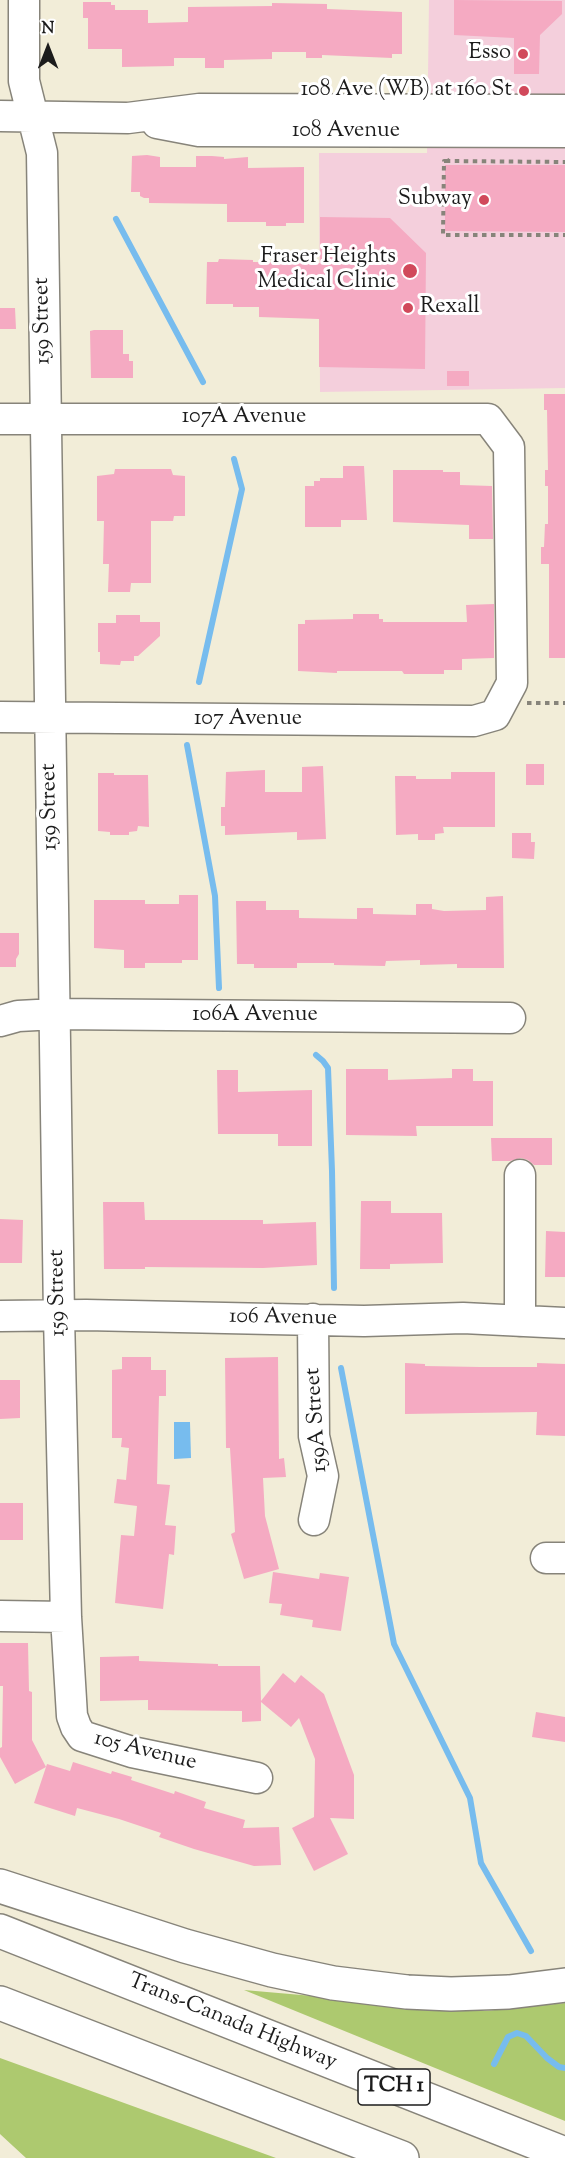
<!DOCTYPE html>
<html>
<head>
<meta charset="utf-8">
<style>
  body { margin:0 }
  #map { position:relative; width:565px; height:2158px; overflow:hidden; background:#f2edd8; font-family:"Sorts Mill Goudy",serif }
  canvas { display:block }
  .north { position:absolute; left:18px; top:18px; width:60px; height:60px; -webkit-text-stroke:4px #fff; paint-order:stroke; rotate:0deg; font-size:16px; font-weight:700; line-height:24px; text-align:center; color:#1c1c1c }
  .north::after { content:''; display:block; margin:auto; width:21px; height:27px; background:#1c1c1c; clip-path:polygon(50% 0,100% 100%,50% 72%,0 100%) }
</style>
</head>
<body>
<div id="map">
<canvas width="565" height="2158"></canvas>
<div class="north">N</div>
</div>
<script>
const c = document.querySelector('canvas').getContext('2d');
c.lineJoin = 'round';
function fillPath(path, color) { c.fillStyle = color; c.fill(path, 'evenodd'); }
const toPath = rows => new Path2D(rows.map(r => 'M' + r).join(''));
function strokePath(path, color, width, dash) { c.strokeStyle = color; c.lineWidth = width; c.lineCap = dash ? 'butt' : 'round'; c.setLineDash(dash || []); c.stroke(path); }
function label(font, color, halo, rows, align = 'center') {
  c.font = font + ' "Sorts Mill Goudy",serif'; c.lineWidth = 6; c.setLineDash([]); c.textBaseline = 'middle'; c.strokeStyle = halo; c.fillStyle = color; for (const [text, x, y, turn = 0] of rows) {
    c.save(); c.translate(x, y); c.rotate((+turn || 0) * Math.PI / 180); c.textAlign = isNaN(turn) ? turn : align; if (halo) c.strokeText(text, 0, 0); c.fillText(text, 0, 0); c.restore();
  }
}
fillPath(toPath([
  [429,0,565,0,565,388,320,392,319,153,427,153]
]), '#f4cfdc');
fillPath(toPath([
  [244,1990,485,2011,565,2003,565,2121],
  [0,2058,276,2158,26,2158,0,2134]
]), '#adc96f');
fillPath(toPath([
  [174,1422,190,1422,191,1458,174,1459]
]), '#77bcee');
strokePath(toPath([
  [116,219,203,382],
  [199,682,242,489,234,459],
  [187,745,215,896,219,988],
  [316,1055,323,1061,328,1068,332,1171,334,1288],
  [341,1368,394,1644,470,1798,481,1863,531,1951],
  [494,2064,508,2037,517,2033,526,2036,547,2058,559,2067,565,2068]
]), '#77bcee', 6);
fillPath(toPath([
  [454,0,562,1,562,14,540,35,539,74,514,74,514,38,454,35],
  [83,2,111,2,111,5,115,5,115,10,148,10,148,23,188,22,188,7,272,6,272,3,327,4,327,9,402,12,402,54,392,54,392,58,322,55,322,58,306,58,306,52,272,52,272,59,224,60,224,68,205,68,205,58,174,58,174,66,122,67,122,49,88,49,88,18,83,18],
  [147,155,160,157,160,167,196,167,196,156,212,156,224,157,224,159,248,157,248,168,304,167,304,223,286,223,286,226,266,226,266,222,227,222,227,204,149,203,149,198,144,198,140,196,140,192,131,192,132,156],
  [445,165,565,165,565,232,445,231],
  [320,217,390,218,426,253,425,369,319,367,319,319,259,317,259,307,233,307,233,304,206,304,207,262,218,262,219,259,253,260,253,262,320,263],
  [0,308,15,308,16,329,0,329],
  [94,330,123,330,123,354,129,354,129,361,133,361,133,378,91,378,90,331],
  [447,371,469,371,469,386,447,386],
  [544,394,565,394,565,658,549,658,549,564,541,564,541,547,544,547,545,524,548,524,548,486,545,486,545,470,548,470,547,410,544,410],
  [343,466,364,466,367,520,341,520,341,527,305,527,305,486,314,486,314,481,320,481,320,478,343,478],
  [115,469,171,469,173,475,185,476,185,516,174,516,173,521,151,521,151,583,131,583,130,592,108,592,109,564,103,564,104,521,97,521,97,476,114,474],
  [393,470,443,470,443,472,460,472,460,485,492,486,493,539,469,539,469,525,393,522],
  [494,604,494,658,462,659,462,670,444,670,444,674,404,674,402,671,337,671,337,673,298,671,298,624,305,624,305,620,353,619,353,614,379,614,379,619,383,619,383,622,467,622,466,605],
  [116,615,140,615,140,622,160,622,160,636,138,656,134,656,134,661,121,661,120,665,100,664,100,652,98,652,98,623,116,623],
  [526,764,544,764,544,785,526,785],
  [323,766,326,839,297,840,297,832,225,835,225,826,221,826,221,807,225,807,226,772,265,770,265,792,302,792,302,767],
  [451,772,495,772,495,827,443,827,444,833,435,834,435,840,418,840,418,834,396,835,395,776,416,776,416,779,451,779],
  [98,773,114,773,114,775,148,775,149,827,138,826,137,831,129,832,129,835,110,835,110,832,98,831],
  [512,833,531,833,531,842,535,842,534,859,512,858],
  [179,895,198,895,198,960,182,960,182,963,145,963,145,968,124,968,124,950,94,948,94,900,145,900,145,904,179,904],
  [503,896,504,968,457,968,457,964,420,965,420,960,386,961,385,966,334,965,334,963,297,963,297,968,254,968,254,964,237,964,236,901,266,901,266,910,299,910,299,918,357,919,357,908,373,908,373,914,416,915,416,904,432,904,432,909,444,911,486,910,486,897],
  [0,933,19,933,19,954,16,959,16,967,0,967],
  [346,1069,388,1069,388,1080,452,1078,452,1069,473,1069,473,1081,493,1081,493,1126,416,1126,417,1136,346,1135],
  [217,1070,238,1070,238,1092,312,1090,312,1146,278,1146,278,1134,218,1134],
  [491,1138,552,1138,552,1165,534,1165,528,1160,521,1158,510,1161,492,1161],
  [361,1201,391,1201,391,1213,442,1213,443,1263,390,1264,390,1269,360,1269],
  [103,1202,144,1202,145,1220,263,1220,263,1224,316,1222,317,1265,263,1268,145,1267,145,1269,104,1269],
  [0,1219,23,1220,22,1263,0,1263],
  [546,1231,565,1232,565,1277,545,1277],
  [122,1357,151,1357,151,1370,166,1370,166,1396,159,1396,157,1484,170,1485,165,1525,176,1526,174,1555,169,1554,163,1609,115,1603,121,1535,134,1536,137,1506,114,1503,117,1479,126,1480,129,1448,121,1447,122,1438,112,1438,112,1370,122,1369],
  [278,1357,279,1459,284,1458,286,1477,263,1478,265,1516,279,1569,244,1579,231,1534,235,1532,230,1448,226,1448,225,1358],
  [405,1363,425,1364,425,1366,480,1367,537,1367,537,1363,565,1364,565,1436,536,1435,537,1412,405,1414],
  [0,1380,20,1380,20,1418,0,1419],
  [0,1503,23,1503,23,1540,0,1540],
  [273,1572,319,1579,320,1573,349,1577,341,1631,312,1627,313,1620,280,1615,282,1604,269,1603],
  [0,1643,28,1643,29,1691,32,1692,32,1740,46,1767,47,1764,70,1771,73,1762,111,1774,112,1771,132,1777,131,1780,174,1794,175,1791,206,1802,204,1808,245,1820,243,1828,279,1827,281,1865,254,1866,194,1849,159,1837,161,1833,119,1819,77,1808,75,1816,34,1803,46,1767,15,1784,0,1757,0,1748,2,1747,3,1686,0,1686],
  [139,1656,139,1661,218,1664,218,1666,260,1666,261,1701,283,1673,295,1683,301,1675,324,1694,354,1775,354,1819,330,1818,348,1854,314,1871,292,1828,314,1817,315,1759,299,1718,291,1727,261,1702,261,1721,242,1722,242,1711,148,1710,148,1700,100,1701,100,1657],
  [536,1712,565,1717,565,1742,532,1737]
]), '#f5aac2');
const minor = toPath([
  [24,0,24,81,42,153,59,1316,66,1617,72,1716,76,1727,82,1736,132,1752,257,1778],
  [0,116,128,118,199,109,565,110],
  [157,123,199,131,565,132],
  [0,419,488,419,509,447,512,683,495,715,474,721,0,717],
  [0,1021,18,1016,56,1014,510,1018],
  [520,1175,520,1321],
  [0,1316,86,1315,364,1321,463,1318,565,1323],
  [313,1319,314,1436,323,1476,314,1520],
  [546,1558,565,1558],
  [0,1616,66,1617]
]);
const highway = toPath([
  [0,1886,185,1946,272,1970,333,1983,407,1992,451,1994,509,1992,565,1985],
  [0,1931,565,2154],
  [0,2003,402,2158]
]);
strokePath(minor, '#87847a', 33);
strokePath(highway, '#87847a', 36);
strokePath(toPath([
  [447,159,448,161,565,162],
  [448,161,444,161,443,235,565,235],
  [527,703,565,703]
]), '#87847a', 4, [4.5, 4.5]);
strokePath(minor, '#fff', 30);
strokePath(highway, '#fff', 33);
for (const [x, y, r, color] of [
  [523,54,6,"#d1495b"],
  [524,91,6,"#d1495b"],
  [484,200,6,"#d1495b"],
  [410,271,8,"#d1495b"],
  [408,308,6,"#d1495b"]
]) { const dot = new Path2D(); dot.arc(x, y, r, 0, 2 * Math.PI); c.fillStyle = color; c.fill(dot); strokePath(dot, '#fff', 2); }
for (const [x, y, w] of [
  [394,2087,72]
]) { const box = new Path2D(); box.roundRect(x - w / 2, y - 18, w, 36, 4.5); c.fillStyle = '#fff'; c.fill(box); strokePath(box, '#1c1c1c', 1.5); }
label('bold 21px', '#1c1c1c', null, [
  ["TCH 1",394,2087]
]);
label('22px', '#1c1c1c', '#fff', [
  ["Esso",511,54],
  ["108 Ave (WB) at 160 St",512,91],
  ["Subway",472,200],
  ["Fraser Heights",396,258],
  ["Medical Clinic",396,283],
  ["Rexall",420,308,"left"]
], 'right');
label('22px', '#1c1c1c', '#fff', [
  ["108 Avenue",346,132],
  ["159 Street",44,321,-91],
  ["107A Avenue",244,418],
  ["107 Avenue",248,720],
  ["159 Street",51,807,-91],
  ["106A Avenue",255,1016],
  ["159 Street",59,1293,-91],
  ["106 Avenue",283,1319,1],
  ["159A Street",318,1420,-94],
  ["105 Avenue",145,1752,14],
  ["Trans-Canada Highway",232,2023,22]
]);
</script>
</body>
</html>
